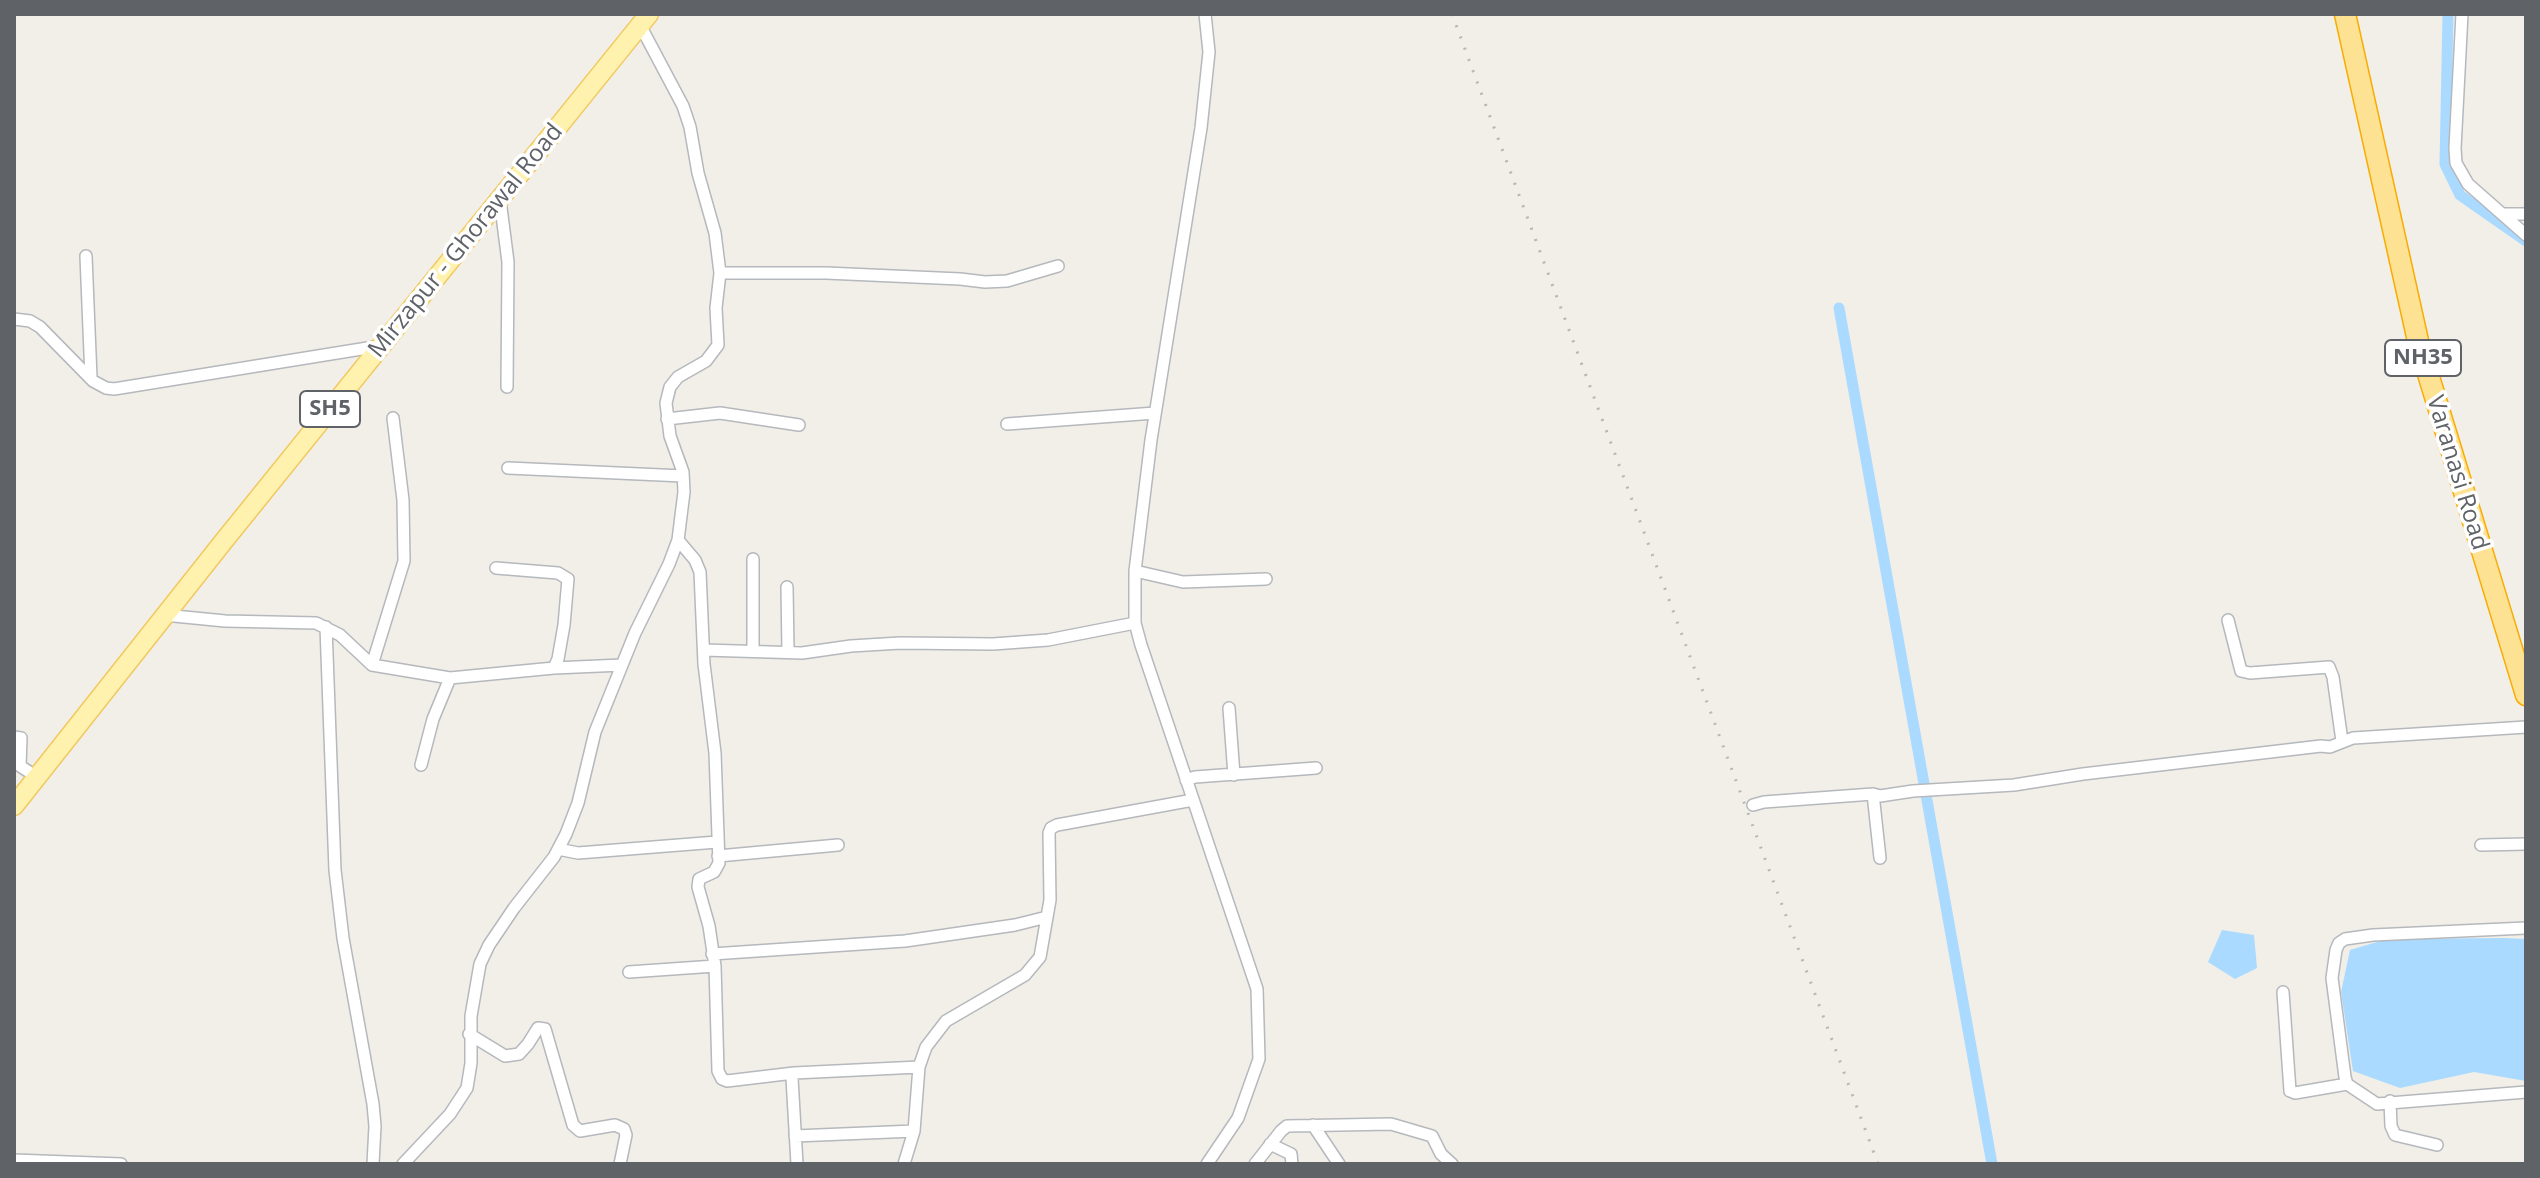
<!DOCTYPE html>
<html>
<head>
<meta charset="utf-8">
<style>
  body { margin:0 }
  #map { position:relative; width:2540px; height:1178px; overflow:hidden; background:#f1efe8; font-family:"Open Sans",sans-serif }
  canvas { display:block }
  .frame { position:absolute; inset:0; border:16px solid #5f6368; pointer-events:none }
</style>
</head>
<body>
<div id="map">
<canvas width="2540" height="1178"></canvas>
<div class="frame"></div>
</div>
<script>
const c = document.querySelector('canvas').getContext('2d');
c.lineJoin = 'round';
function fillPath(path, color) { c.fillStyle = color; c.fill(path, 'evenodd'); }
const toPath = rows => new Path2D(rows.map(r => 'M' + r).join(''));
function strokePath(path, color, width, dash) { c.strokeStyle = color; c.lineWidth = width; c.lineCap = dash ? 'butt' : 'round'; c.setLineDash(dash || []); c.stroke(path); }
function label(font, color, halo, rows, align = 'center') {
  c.font = font + ' "Open Sans",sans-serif'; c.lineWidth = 7; c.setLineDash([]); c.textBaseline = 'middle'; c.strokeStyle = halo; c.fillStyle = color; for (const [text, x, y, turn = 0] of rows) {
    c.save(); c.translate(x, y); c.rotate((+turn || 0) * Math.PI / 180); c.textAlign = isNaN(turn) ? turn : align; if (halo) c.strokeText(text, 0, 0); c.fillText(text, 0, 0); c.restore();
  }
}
fillPath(toPath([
  [2222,930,2254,935,2257,968,2235,979,2208,962],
  [2503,938,2526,939,2526,1081,2474,1072,2400,1088,2353,1071,2341,992,2350,950,2387,939]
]), '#aadaff');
strokePath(toPath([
  [2448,14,2445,164,2460,195,2526,241],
  [1839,308,1992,1164]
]), '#aadaff', 11);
const street = toPath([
  [1205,14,1209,52,1201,128,1151,440,1135,571,1135,623,1141,645,1257,989,1259,1059,1238,1118,1207,1164],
  [2462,14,2455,148,2456,163,2468,184,2526,235],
  [500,200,508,262,507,387],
  [2504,214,2526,214],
  [86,256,91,378],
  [720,273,826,273,960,279,985,282,1007,281,1058,266],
  [14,319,30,321,40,327,93,381,106,388,114,389,380,346],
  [667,419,720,413,799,425],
  [1007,424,1155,413],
  [508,468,683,476],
  [678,540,695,560,700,572,704,664,715,753,719,863,714,872,699,879,698,887,709,926,715,966,718,1071,722,1079,727,1081,794,1073],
  [496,568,558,573,568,579,564,625,558,659,554,668],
  [1135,571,1183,582,1266,579],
  [787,587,788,652],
  [164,615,225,621,316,623,340,635,372,665,450,678,554,668,622,665],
  [2228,620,2241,671,2250,673,2329,667,2333,677,2342,741],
  [326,627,335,870,343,938,373,1104,375,1126,373,1164],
  [704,650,802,653,851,646,900,643,993,644,1048,640,1135,623],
  [753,651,753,559],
  [372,665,404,561,403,500,393,418],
  [1229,708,1234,775],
  [14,737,21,738,20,766,37,777],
  [421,765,433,719,450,678],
  [1186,780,1195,777,1316,768],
  [1873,794,1880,858],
  [1753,805,1764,802,1873,794,1880,796,1913,791,2014,785,2083,774,2321,746,2330,747,2353,738,2526,727],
  [2481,845,2526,844],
  [558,849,578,853,717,842],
  [718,856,838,845],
  [2526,928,2373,935,2345,939,2339,943,2336,950,2332,978,2345,1077,2347,1084,2377,1104,2526,1092],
  [712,954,905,941,1015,925,1047,917],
  [629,972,715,966],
  [2283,992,2290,1091,2295,1093,2347,1084],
  [469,1034,505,1056,519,1054,528,1044,538,1028,545,1029,573,1125,580,1131,615,1125,624,1129,626,1135,620,1164],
  [2390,1101,2391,1126,2395,1135,2437,1145],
  [1313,1125,1339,1164],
  [795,1136,914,1131],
  [1270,1144,1291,1154,1292,1164],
  [14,1160,121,1164],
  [403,1164,450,1114,467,1088,471,1063,471,1016,480,964,489,945,514,908,554,857,566,834,578,803,595,732,635,633,669,564,678,540,684,492,683,472,670,436,666,403,670,387,678,377,706,361,718,345,716,308,720,273,715,233,698,173,690,127,683,106,640,25],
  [797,1164,792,1078,794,1073,919,1067],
  [904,1164,914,1131,919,1067,926,1047,946,1021,1025,975,1040,957,1050,900,1049,833,1051,828,1057,825,1193,800],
  [1255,1164,1281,1131,1287,1126,1391,1124,1432,1136,1441,1154,1452,1164]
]);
const primary = toPath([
  [14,806,223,542,649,14]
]);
const highway = toPath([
  [2345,14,2418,341,2526,695]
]);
strokePath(street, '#b5b8bc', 14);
strokePath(primary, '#f2c960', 21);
strokePath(highway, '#f9ab00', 23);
strokePath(street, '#fff', 11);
strokePath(primary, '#fff2af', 18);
strokePath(highway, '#fde293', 20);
strokePath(toPath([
  [1452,14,1878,1164]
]), '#b6b7b8', 3, [2, 10]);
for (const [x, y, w] of [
  [2423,358,76],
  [330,409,60]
]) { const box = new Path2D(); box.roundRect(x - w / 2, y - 18, w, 36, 6); c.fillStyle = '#fff'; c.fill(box); strokePath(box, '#5f6368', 2); }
label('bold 22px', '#5f6368', null, [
  ["NH35",2423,358],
  ["SH5",330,409]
]);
label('24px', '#5f6368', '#fff', [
  ["Mirzapur - Ghorawal Road",466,241,-51],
  ["Varanasi Road",2457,473,73]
]);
</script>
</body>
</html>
